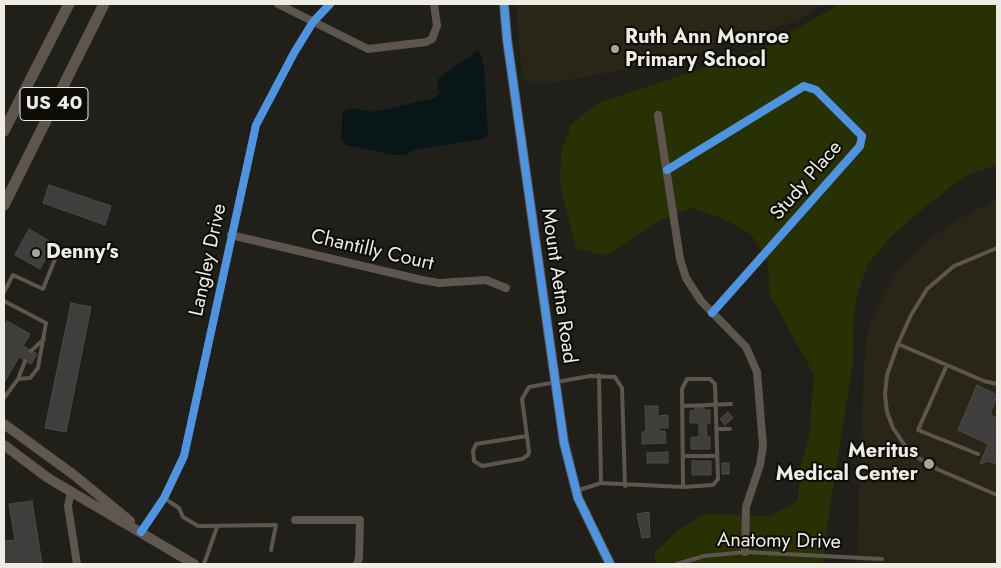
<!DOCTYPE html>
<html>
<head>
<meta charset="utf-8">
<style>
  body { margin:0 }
  #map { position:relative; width:1001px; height:568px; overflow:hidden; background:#201f1a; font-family:Jost,sans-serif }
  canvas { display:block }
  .frame { position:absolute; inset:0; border:5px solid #eeece4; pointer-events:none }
</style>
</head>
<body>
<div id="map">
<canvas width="1001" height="568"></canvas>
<div class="frame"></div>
</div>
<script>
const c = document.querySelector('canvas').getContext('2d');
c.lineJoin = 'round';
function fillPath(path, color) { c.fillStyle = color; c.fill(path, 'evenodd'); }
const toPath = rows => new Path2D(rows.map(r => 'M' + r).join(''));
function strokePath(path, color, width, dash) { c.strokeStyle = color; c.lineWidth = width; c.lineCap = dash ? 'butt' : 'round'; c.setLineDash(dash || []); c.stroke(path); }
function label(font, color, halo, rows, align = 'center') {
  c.font = font + ' Jost,sans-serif'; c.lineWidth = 4; c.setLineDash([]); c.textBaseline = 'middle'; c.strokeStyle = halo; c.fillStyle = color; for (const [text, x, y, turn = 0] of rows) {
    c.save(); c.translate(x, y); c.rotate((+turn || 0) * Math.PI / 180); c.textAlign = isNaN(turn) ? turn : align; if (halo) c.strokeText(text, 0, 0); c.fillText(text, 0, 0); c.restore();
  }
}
fillPath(toPath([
  [516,4,823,4,799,20,680,59,541,85,522,78],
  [997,198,997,564,857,564,864,363,869,325,894,276,925,243,967,214]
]), '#2a2617');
fillPath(toPath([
  [840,4,997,4,997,165,966,175,914,216,890,238,868,264,857,295,853,328,853,362,827,527,823,564,655,564,655,552,678,530,705,514,771,516,798,501,800,469,809,436,814,375,769,293,768,262,751,234,724,219,691,208,661,220,606,256,576,248,560,185,561,154,571,125,596,104,765,47]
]), '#283104');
fillPath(toPath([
  [477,51,480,53,484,67,488,136,482,139,418,149,404,155,393,155,346,145,341,140,343,111,352,108,374,112,435,98,440,93,437,82,439,78]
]), '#081618');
const building = toPath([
  [49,185,111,206,105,225,43,203,49,185],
  [29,229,54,244,40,269,15,255,29,229],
  [71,303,91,307,66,432,45,428,71,303],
  [7,321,30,334,23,346,37,354,31,364,19,357,5,381,4,327,7,321],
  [977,385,997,395,990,415,997,418,997,465,988,461,980,464,988,444,958,430,977,385],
  [645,406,658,406,658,416,668,415,668,428,659,428,659,431,665,431,666,443,642,444,642,432,646,432,645,406],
  [695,407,704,407,704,410,710,410,710,423,706,423,707,437,710,437,710,449,691,449,691,437,699,437,699,423,690,423,690,411,695,410,695,407],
  [728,412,733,418,725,425,720,419,728,412],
  [668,452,668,463,647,463,647,453,668,452],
  [692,461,711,461,711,475,692,475,692,461],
  [722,463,729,463,729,474,722,474,722,463],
  [32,501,42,564,4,564,4,541,15,540,9,504,32,501],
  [649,512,650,537,642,538,637,514,649,512]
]);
fillPath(building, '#403d3d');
strokePath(building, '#4c4a4a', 1);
strokePath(toPath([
  [997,248,954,266,927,289,911,315,898,344,887,375,885,394,887,412,893,428,910,453,939,470,997,495],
  [4,292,13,275,43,289,59,249],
  [4,301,46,323,38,368,30,378,18,379],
  [898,344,984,381,997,384],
  [31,351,44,339],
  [947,365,918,430,978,454],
  [599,375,601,483],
  [687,379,710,379,715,384,718,479,713,485,683,487,682,389,687,379],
  [4,398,18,379,25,361],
  [683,406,731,404],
  [716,429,730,429],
  [527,436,476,444,473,451,474,461,482,466,522,459,528,455,529,452,527,436,522,399,529,387,590,376,615,377,622,388,625,486],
  [684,456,716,456],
  [576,491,601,483,683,487],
  [164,498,179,508,183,517,198,526,276,525,271,550],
  [204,564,217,527],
  [677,564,704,556,745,552,882,559]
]), '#5d554e', 4);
strokePath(toPath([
  [278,4,368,49,426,42,432,39,437,26,434,4],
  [658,115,680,259,686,278,701,301,746,347,757,372,763,446,760,465,746,507,745,552],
  [667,170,804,86,816,90,862,136,860,146,712,313],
  [231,235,422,280,439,283,486,280,506,288],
  [71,492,68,506,77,564],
  [295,520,360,520,359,558,357,564],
  [141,532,164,498,184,456,256,125,294,53,313,22,330,4]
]), '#5d554e', 8);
strokePath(toPath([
  [504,4,507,39,564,443,578,498,610,564],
  [4,424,74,475,130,521],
  [4,445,48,478,194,564]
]), '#60574f', 10);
strokePath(toPath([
  [4,131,69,4],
  [4,205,104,4]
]), '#5e564d', 11);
strokePath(toPath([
  [504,4,507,39,564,443,578,498,610,564],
  [667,170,804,86,816,90,862,136,860,146,712,313],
  [141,532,164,498,184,456,256,125,294,53,313,22,330,4]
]), '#4d94e3', 8);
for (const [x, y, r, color] of [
  [615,49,5,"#a6a49d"],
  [36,253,5,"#a6a49d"],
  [929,464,6,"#a6a49d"]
]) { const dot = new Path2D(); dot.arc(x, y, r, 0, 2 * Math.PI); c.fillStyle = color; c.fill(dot); strokePath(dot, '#0c0b06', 2); }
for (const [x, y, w] of [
  [54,104,68]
]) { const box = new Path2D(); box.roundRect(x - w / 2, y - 16.5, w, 33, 4); c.fillStyle = '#0c0b06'; c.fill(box); strokePath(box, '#eeece4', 1); }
label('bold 19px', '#eeece4', null, [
  ["US 40",54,104]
]);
label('bold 20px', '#eeece4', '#0c0b06', [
  ["Ruth Ann Monroe",625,38],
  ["Primary School",625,61],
  ["Denny's",46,253],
  ["Meritus",918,452,"right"],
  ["Medical Center",918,475,"right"]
], 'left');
label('20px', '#eeece4', '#0c0b06', [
  ["Study Place",807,181,-49],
  ["Chantilly Court",372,251,13],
  ["Langley Drive",209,260,-78],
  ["Mount Aetna Road",558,286,82],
  ["Anatomy Drive",779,542,1]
]);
</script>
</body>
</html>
